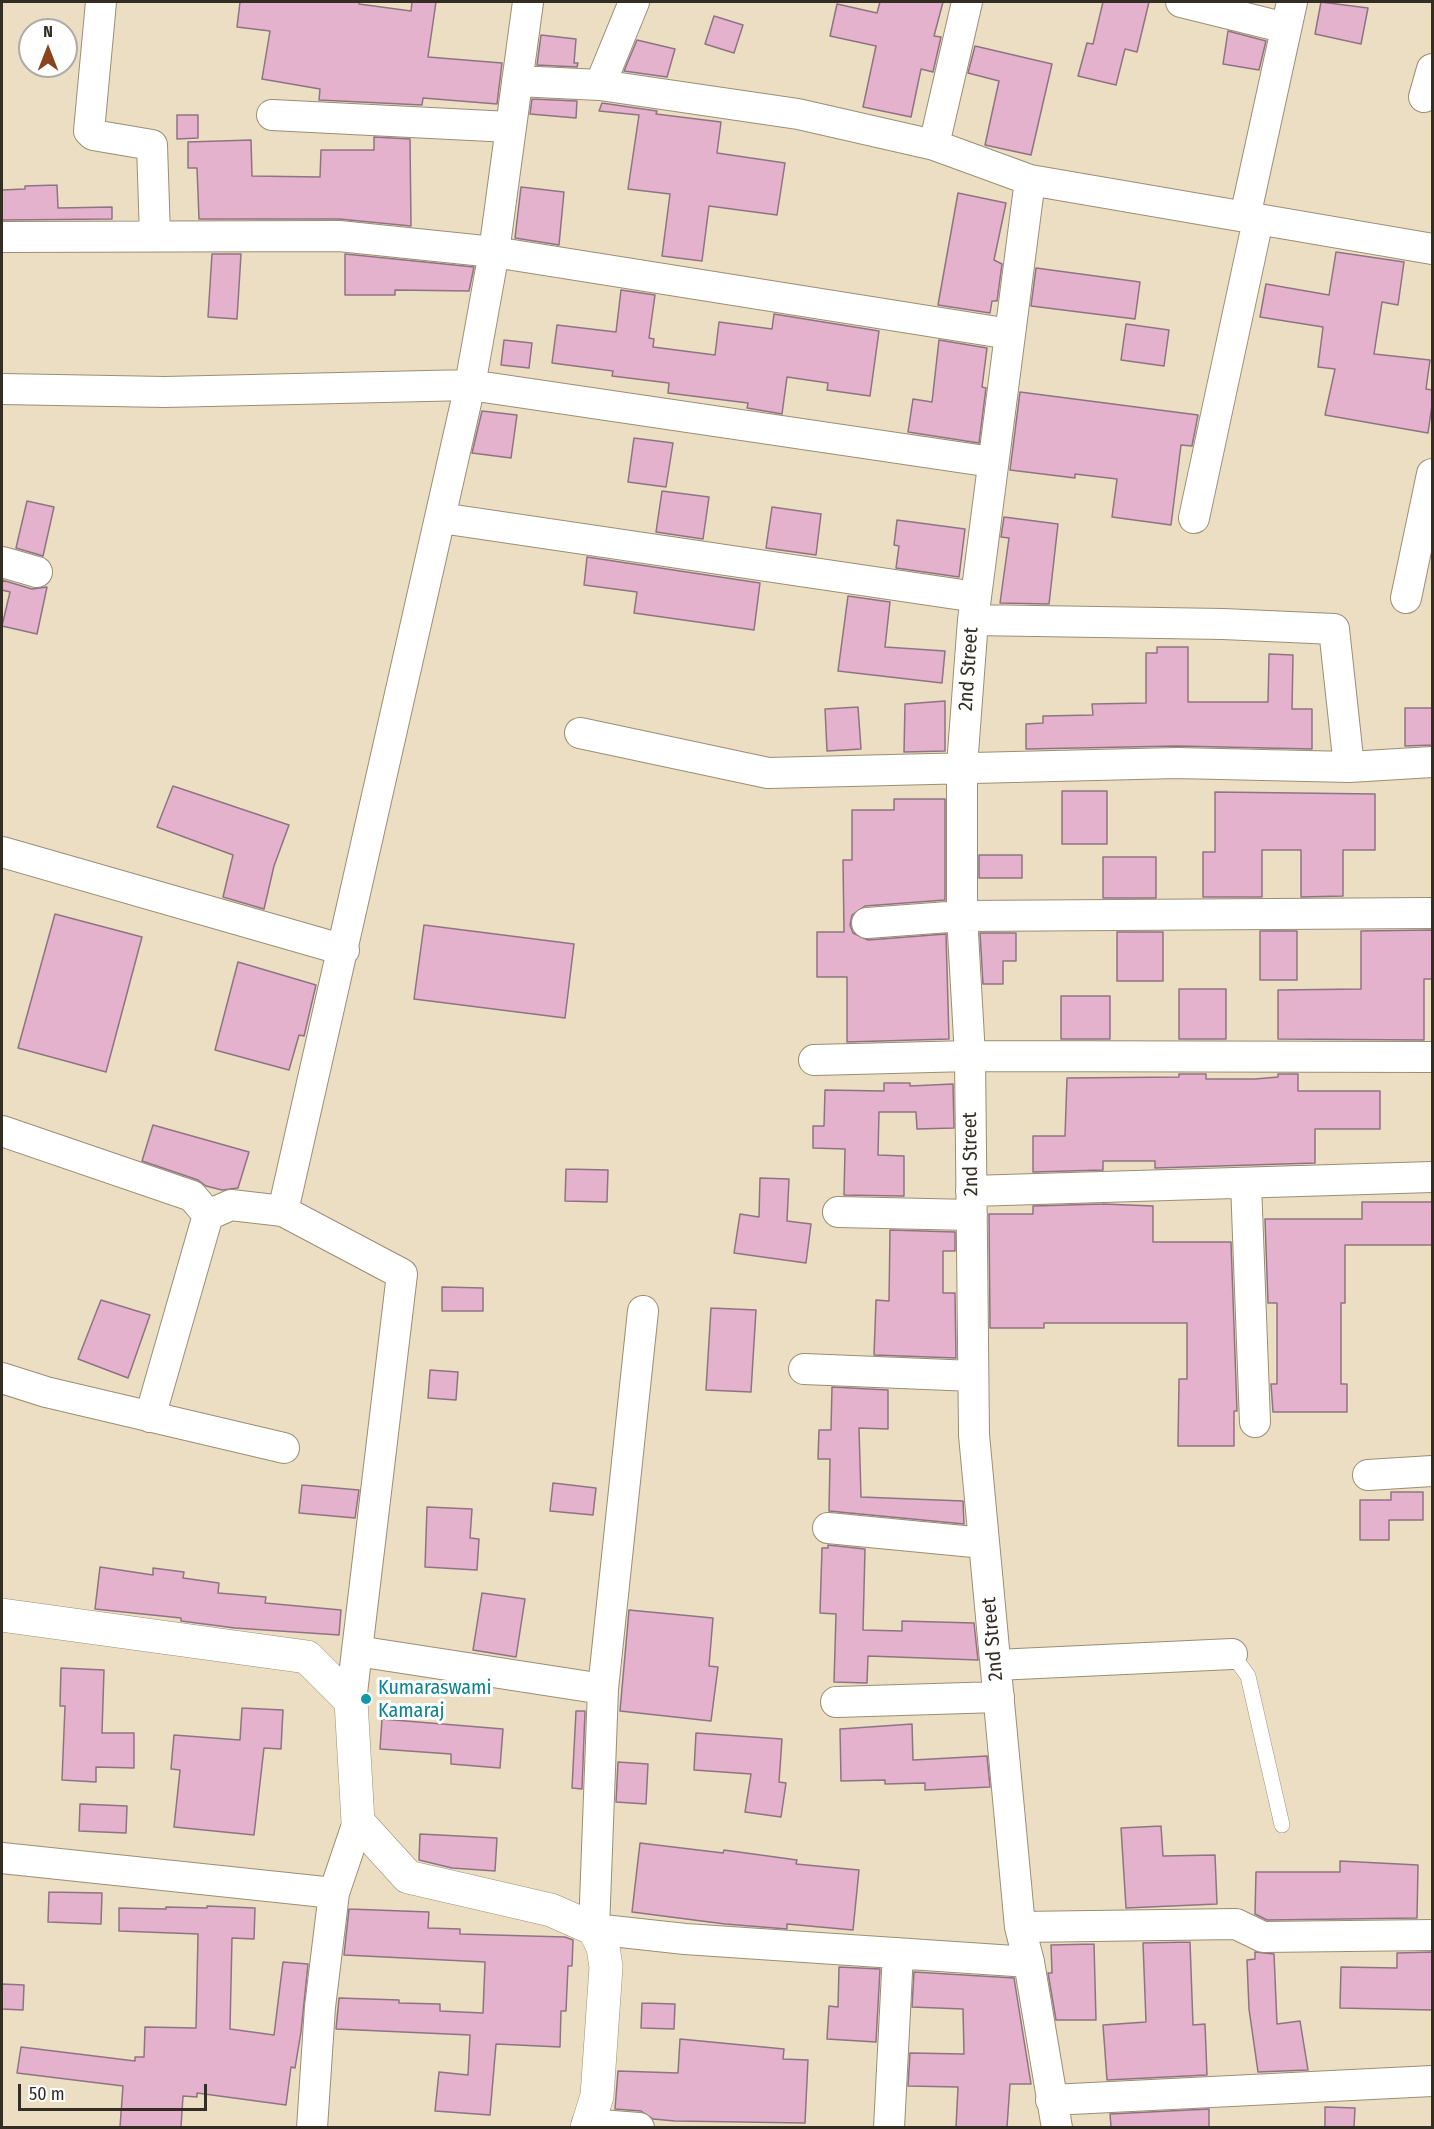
<!DOCTYPE html>
<html>
<head>
<meta charset="utf-8">
<style>
  body { margin:0 }
  #map { position:relative; width:1434px; height:2129px; overflow:hidden; background:#ecdec3; font-family:"Fira Sans Condensed",sans-serif }
  canvas { display:block }
  .frame { position:absolute; inset:0; border:3px solid #332d23; pointer-events:none }
  .north { position:absolute; left:18px; top:18px; width:60px; height:60px; box-sizing:border-box; background:#fff; border:2px solid #adaba7; border-radius:50%; rotate:0deg; font-size:16px; font-weight:700; line-height:24px; text-align:center; color:#332d23 }
  .north::after { content:''; display:block; margin:auto; width:21px; height:27px; background:#8a441d; clip-path:polygon(50% 0,100% 100%,50% 72%,0 100%) }
  .scale { position:absolute; left:18px; top:2084px; width:189px; height:27px; box-sizing:border-box; border:3px solid #332d23; border-top:0; padding-left:8px; font-size:18px; line-height:21px; white-space:nowrap; color:#332d23; -webkit-text-stroke:4px #fff; paint-order:stroke }
</style>
</head>
<body>
<div id="map">
<canvas width="1434" height="2129"></canvas>
<div class="frame"></div>
<div class="north">N</div>
<div class="scale">50 m</div>
</div>
<script>
const c = document.querySelector('canvas').getContext('2d');
c.lineJoin = 'round';
function fillPath(path, color) { c.fillStyle = color; c.fill(path, 'evenodd'); }
const toPath = rows => new Path2D(rows.map(r => 'M' + r).join(''));
function strokePath(path, color, width, dash) { c.strokeStyle = color; c.lineWidth = width; c.lineCap = dash ? 'butt' : 'round'; c.setLineDash(dash || []); c.stroke(path); }
function label(font, color, halo, rows, align = 'center') {
  c.font = font + ' "Fira Sans Condensed",sans-serif'; c.lineWidth = 6; c.setLineDash([]); c.textBaseline = 'middle'; c.strokeStyle = halo; c.fillStyle = color; for (const [text, x, y, turn = 0] of rows) {
    c.save(); c.translate(x, y); c.rotate((+turn || 0) * Math.PI / 180); c.textAlign = isNaN(turn) ? turn : align; if (halo) c.strokeText(text, 0, 0); c.fillText(text, 0, 0); c.restore();
  }
}
const building = toPath([
  [240,2,359,2,359,4,411,11,412,2,436,2,428,57,502,63,497,104,423,98,422,105,319,100,320,89,262,79,270,31,237,27,240,2],
  [880,2,943,2,934,36,941,37,933,72,921,69,911,117,863,107,876,46,830,36,837,4,877,13,880,2],
  [1103,2,1149,2,1137,52,1125,49,1116,85,1078,76,1087,43,1093,44,1103,2],
  [1321,2,1368,8,1361,44,1315,34,1321,2],
  [714,16,743,25,734,53,705,44,714,16],
  [1228,31,1266,41,1259,70,1223,64,1228,31],
  [541,35,576,39,574,63,578,63,577,67,537,65,541,35],
  [637,40,675,49,667,77,624,71,637,40],
  [975,46,1052,64,1031,155,985,145,999,81,968,73,975,46],
  [532,99,577,101,576,118,530,114,532,99],
  [602,103,657,111,656,114,721,122,717,153,785,163,777,215,709,206,702,261,662,256,670,194,628,189,639,115,599,111,602,103],
  [177,115,198,115,198,138,177,139,177,115],
  [374,137,410,139,411,226,339,219,199,219,197,168,188,168,188,142,251,140,252,176,320,177,321,150,374,150,374,137],
  [57,185,58,208,112,207,112,219,2,220,2,190,25,189,25,186,57,185],
  [521,187,564,192,559,245,515,238,521,187],
  [958,193,1006,203,994,260,1002,264,997,301,992,301,990,313,938,305,958,193],
  [1336,252,1404,262,1398,305,1382,302,1374,354,1430,360,1426,389,1432,390,1432,405,1428,433,1325,415,1335,369,1318,367,1323,327,1260,317,1266,284,1329,295,1336,252],
  [212,254,241,254,237,319,208,317,212,254],
  [345,254,474,267,469,291,395,290,395,295,345,295,345,254],
  [1036,268,1140,282,1135,319,1031,306,1036,268],
  [621,290,655,295,649,338,654,339,653,347,715,355,719,322,772,329,774,314,879,331,870,396,827,390,828,383,787,377,782,414,747,408,748,403,668,393,669,383,612,376,613,371,552,363,557,325,616,332,621,290],
  [1126,324,1169,330,1164,366,1121,360,1126,324],
  [504,340,532,343,529,368,501,365,504,340],
  [939,340,987,348,982,387,986,388,979,443,908,432,913,399,932,402,939,340],
  [1020,392,1198,415,1192,446,1181,445,1171,525,1112,517,1117,479,1075,474,1075,478,1010,470,1020,392],
  [482,411,517,415,511,458,472,453,482,411],
  [634,438,673,443,666,487,628,482,634,438],
  [662,491,709,497,703,539,656,532,662,491],
  [27,501,54,507,43,556,16,548,27,501],
  [772,507,821,514,816,555,766,548,772,507],
  [1004,517,1058,524,1049,604,1000,603,1009,538,1001,537,1004,517],
  [897,520,965,529,959,577,896,568,899,546,894,545,897,520],
  [587,557,760,583,754,630,634,613,637,592,584,585,587,557],
  [2,580,32,589,47,587,37,634,2,626,10,592,2,590,2,580],
  [848,596,890,602,885,647,945,651,942,683,838,671,848,596],
  [1157,647,1188,647,1188,702,1268,702,1269,654,1293,655,1292,709,1312,709,1312,749,1177,746,1026,749,1026,724,1043,723,1043,716,1093,715,1092,704,1146,703,1146,653,1157,653,1157,647],
  [945,701,945,751,904,752,905,704,945,701],
  [858,707,861,749,827,751,825,709,858,707],
  [1405,708,1432,708,1432,745,1405,746,1405,708],
  [173,786,289,825,274,866,264,909,223,897,233,855,157,827,173,786],
  [1062,791,1107,791,1107,844,1062,844,1062,791],
  [1215,792,1375,794,1375,850,1343,850,1343,896,1301,897,1301,850,1262,850,1262,897,1203,897,1203,852,1215,852,1215,792],
  [894,799,945,799,945,900,865,906,852,915,850,925,853,933,868,940,946,934,949,1039,847,1042,847,977,817,977,817,932,844,932,843,860,852,860,852,810,894,810,894,799],
  [979,855,1022,855,1022,878,979,878,979,855],
  [1103,857,1156,857,1156,898,1103,898,1103,857],
  [55,914,142,937,106,1072,18,1048,55,914],
  [424,925,574,944,565,1018,414,999,424,925],
  [1432,930,1432,979,1424,979,1424,1040,1278,1039,1278,990,1361,989,1361,931,1432,930],
  [1260,931,1297,931,1297,980,1260,980,1260,931],
  [1117,932,1163,932,1163,981,1117,981,1117,932],
  [980,933,1016,933,1016,961,1003,961,1003,984,983,984,980,933],
  [238,962,316,985,304,1036,299,1035,289,1070,215,1050,238,962],
  [1179,989,1226,989,1226,1039,1179,1039,1179,989],
  [1061,996,1110,996,1110,1039,1061,1039,1061,996],
  [1179,1074,1206,1074,1206,1079,1255,1079,1278,1077,1278,1074,1298,1074,1298,1091,1380,1091,1380,1129,1315,1129,1315,1163,1155,1168,1155,1161,1103,1161,1103,1170,1033,1172,1033,1136,1065,1136,1067,1078,1179,1077,1179,1074],
  [884,1083,910,1083,910,1086,953,1084,954,1128,917,1129,916,1112,879,1112,878,1155,904,1156,904,1196,844,1195,845,1149,813,1148,813,1126,824,1126,825,1090,884,1091,884,1083],
  [153,1125,249,1152,238,1188,222,1190,206,1186,198,1180,142,1161,153,1125],
  [566,1169,608,1170,607,1202,565,1201,566,1169],
  [760,1178,789,1179,787,1221,811,1224,806,1263,734,1253,740,1214,759,1217,760,1178],
  [1362,1202,1432,1202,1432,1245,1345,1245,1345,1303,1341,1303,1341,1384,1347,1384,1347,1412,1273,1412,1271,1384,1277,1384,1277,1303,1268,1303,1265,1219,1362,1219,1362,1202],
  [1103,1204,1153,1206,1153,1242,1231,1242,1237,1411,1234,1411,1234,1446,1178,1446,1179,1379,1187,1379,1187,1323,1044,1323,1044,1328,990,1328,989,1214,1033,1214,1033,1206,1103,1204],
  [890,1230,955,1232,955,1251,943,1251,943,1293,955,1293,956,1358,874,1355,876,1300,889,1301,890,1230],
  [442,1287,483,1288,483,1311,442,1311,442,1287],
  [101,1300,150,1315,128,1378,78,1359,101,1300],
  [711,1308,756,1310,751,1392,706,1390,711,1308],
  [430,1370,458,1372,456,1400,428,1398,430,1370],
  [832,1387,888,1390,888,1429,859,1428,861,1497,963,1501,964,1524,829,1511,830,1459,818,1459,819,1430,831,1430,832,1387],
  [553,1483,596,1488,593,1515,550,1511,553,1483],
  [302,1485,359,1490,355,1518,299,1513,302,1485],
  [1391,1492,1423,1492,1423,1520,1389,1520,1389,1540,1360,1540,1360,1500,1391,1500,1391,1492],
  [427,1507,472,1509,470,1538,479,1539,477,1570,425,1567,427,1507],
  [828,1545,865,1549,863,1630,902,1631,902,1621,974,1623,978,1660,868,1656,867,1683,834,1682,836,1614,820,1613,822,1548,828,1548,828,1545],
  [100,1567,153,1575,153,1568,184,1572,183,1578,219,1583,218,1593,266,1597,265,1603,341,1610,339,1635,235,1628,181,1621,181,1618,95,1609,100,1567],
  [482,1593,525,1599,516,1657,473,1650,482,1593],
  [629,1610,713,1618,709,1666,718,1667,711,1721,620,1711,629,1610],
  [61,1668,104,1670,102,1733,134,1733,134,1768,96,1767,96,1782,62,1780,65,1706,60,1706,61,1668],
  [242,1708,283,1710,281,1749,264,1748,254,1835,174,1827,180,1770,171,1769,174,1735,240,1740,242,1708],
  [576,1711,585,1711,582,1789,572,1788,576,1711],
  [382,1719,503,1729,500,1768,451,1764,451,1754,380,1749,382,1719],
  [912,1724,913,1760,987,1756,990,1787,925,1790,925,1783,885,1784,885,1780,841,1781,840,1729,912,1724],
  [696,1733,782,1739,779,1782,786,1783,781,1817,745,1812,751,1774,694,1770,696,1733],
  [618,1762,648,1764,646,1804,616,1802,618,1762],
  [80,1804,127,1806,126,1833,79,1831,80,1804],
  [1161,1826,1163,1856,1215,1855,1217,1904,1126,1908,1121,1828,1161,1826],
  [420,1834,497,1838,495,1871,452,1868,419,1860,420,1834],
  [640,1843,723,1853,724,1850,797,1860,796,1864,859,1870,853,1930,787,1924,787,1929,725,1924,632,1912,640,1843],
  [1340,1861,1418,1865,1417,1918,1267,1920,1255,1914,1256,1872,1340,1872,1340,1861],
  [49,1892,102,1893,101,1924,48,1922,49,1892],
  [207,1906,255,1908,254,1939,232,1938,230,2029,274,2035,283,1962,308,1964,301,2032,295,2068,291,2067,286,2105,197,2093,197,2097,183,2096,181,2127,120,2127,123,2086,17,2073,21,2047,135,2061,135,2057,144,2057,145,2027,196,2028,198,1934,119,1931,119,1908,166,1909,166,1907,207,1908,207,1906],
  [349,1909,429,1912,428,1928,460,1929,460,1934,565,1937,573,1940,572,1966,568,1966,566,2011,561,2011,560,2047,496,2044,490,2115,435,2111,439,2072,468,2075,470,2035,336,2029,339,1998,399,2000,399,2003,440,2004,440,2011,483,2013,485,1962,344,1955,349,1909],
  [1190,1942,1193,2025,1205,2024,1207,2075,1107,2080,1103,2025,1146,2022,1143,1943,1190,1942],
  [1094,1944,1096,2020,1056,2020,1048,1973,1052,1973,1051,1945,1094,1944],
  [1255,1952,1274,1954,1277,2024,1300,2021,1308,2070,1258,2072,1249,2009,1247,1960,1255,1959,1255,1952],
  [1432,1952,1432,2010,1340,2008,1341,1967,1397,1968,1397,1953,1432,1952],
  [839,1967,880,1969,876,2042,827,2039,829,2006,838,2007,839,1967],
  [914,1972,1014,1978,1031,2084,1010,2084,1007,2127,956,2127,958,2087,908,2086,910,2053,964,2054,963,2009,912,2007,914,1972],
  [2,1984,24,1985,23,2010,2,2009,2,1984],
  [642,2003,675,2004,674,2029,641,2028,642,2003],
  [680,2039,784,2049,783,2059,808,2060,805,2123,675,2121,653,2119,641,2111,615,2109,618,2071,678,2073,680,2039],
  [1325,2107,1355,2108,1354,2127,1325,2127,1325,2107],
  [1209,2109,1209,2127,1111,2127,1110,2114,1209,2109]
]);
fillPath(building, '#e4b2cd');
strokePath(building, '#8e7482', 1.5);
const lane = toPath([
  [1232,1654,1248,1676,1282,1825]
]);
const street = toPath([
  [101,2,89,131,93,135,152,145,155,236],
  [1181,2,1286,28],
  [517,81,600,85,798,114,934,145,1030,180,1432,249],
  [600,85,634,2],
  [1424,97,1432,69],
  [272,115,510,127],
  [934,145,967,2],
  [1030,180,973,620,962,766,962,916,970,1056,974,1435,1020,1927,1029,1962,1057,2128],
  [1245,217,1292,2],
  [2,237,339,236,494,252,1010,334],
  [2,389,165,392,470,385,992,462],
  [441,518,976,597],
  [1194,518,1258,220],
  [2,562,37,572],
  [1406,598,1432,474],
  [973,620,1223,624,1334,629,1349,767],
  [580,733,768,773,1177,763,1349,767,1432,762],
  [2,852,344,950],
  [867,923,962,916,1432,913],
  [814,1060,970,1056,1432,1057],
  [2,1131,192,1196,208,1215],
  [1246,1183,1255,1422],
  [971,1191,1432,1177],
  [838,1212,972,1215],
  [643,1311,603,1689,594,1929,685,1939,1029,1962],
  [804,1369,973,1376],
  [2,1378,46,1392,284,1448],
  [150,1417,208,1215,231,1205,283,1211],
  [1368,1475,1432,1471],
  [828,1528,984,1543],
  [357,1651,603,1689],
  [996,1665,1232,1654],
  [351,1701,402,1274,283,1211,470,385,494,252,528,2],
  [836,1702,999,1697],
  [2,1858,334,1893],
  [1020,1927,1236,1924,1263,1937,1432,1935],
  [1051,2100,1432,2081],
  [587,2124,639,2128],
  [312,2128,320,2007,334,1893,358,1822],
  [889,2128,898,1953]
]);
const primary = toPath([
  [2,1615,307,1657,351,1701,358,1822,408,1877,551,1910,594,1929,603,1947,606,1967,597,2096,587,2128]
]);
strokePath(lane, '#9b8e75', 16);
strokePath(street, '#9b8e75', 32);
strokePath(primary, '#9b8e75', 34);
strokePath(lane, '#fff', 15);
strokePath(street, '#fff', 30);
strokePath(primary, '#fff', 33);
for (const [x, y, r, color] of [
  [366,1699,6,"#0f9aa8"]
]) { const dot = new Path2D(); dot.arc(x, y, r, 0, 2 * Math.PI); c.fillStyle = color; c.fill(dot); strokePath(dot, '#fff', 2); }
label('20px', '#332d23', '#fff', [
  ["2nd Street",969,669,-86],
  ["2nd Street",971,1154,-91],
  ["2nd Street",993,1639,-95]
]);
label('20px', '#0d838f', '#fff', [
  ["Kumaraswami",378,1688],
  ["Kamaraj",378,1711]
], 'left');
</script>
</body>
</html>
